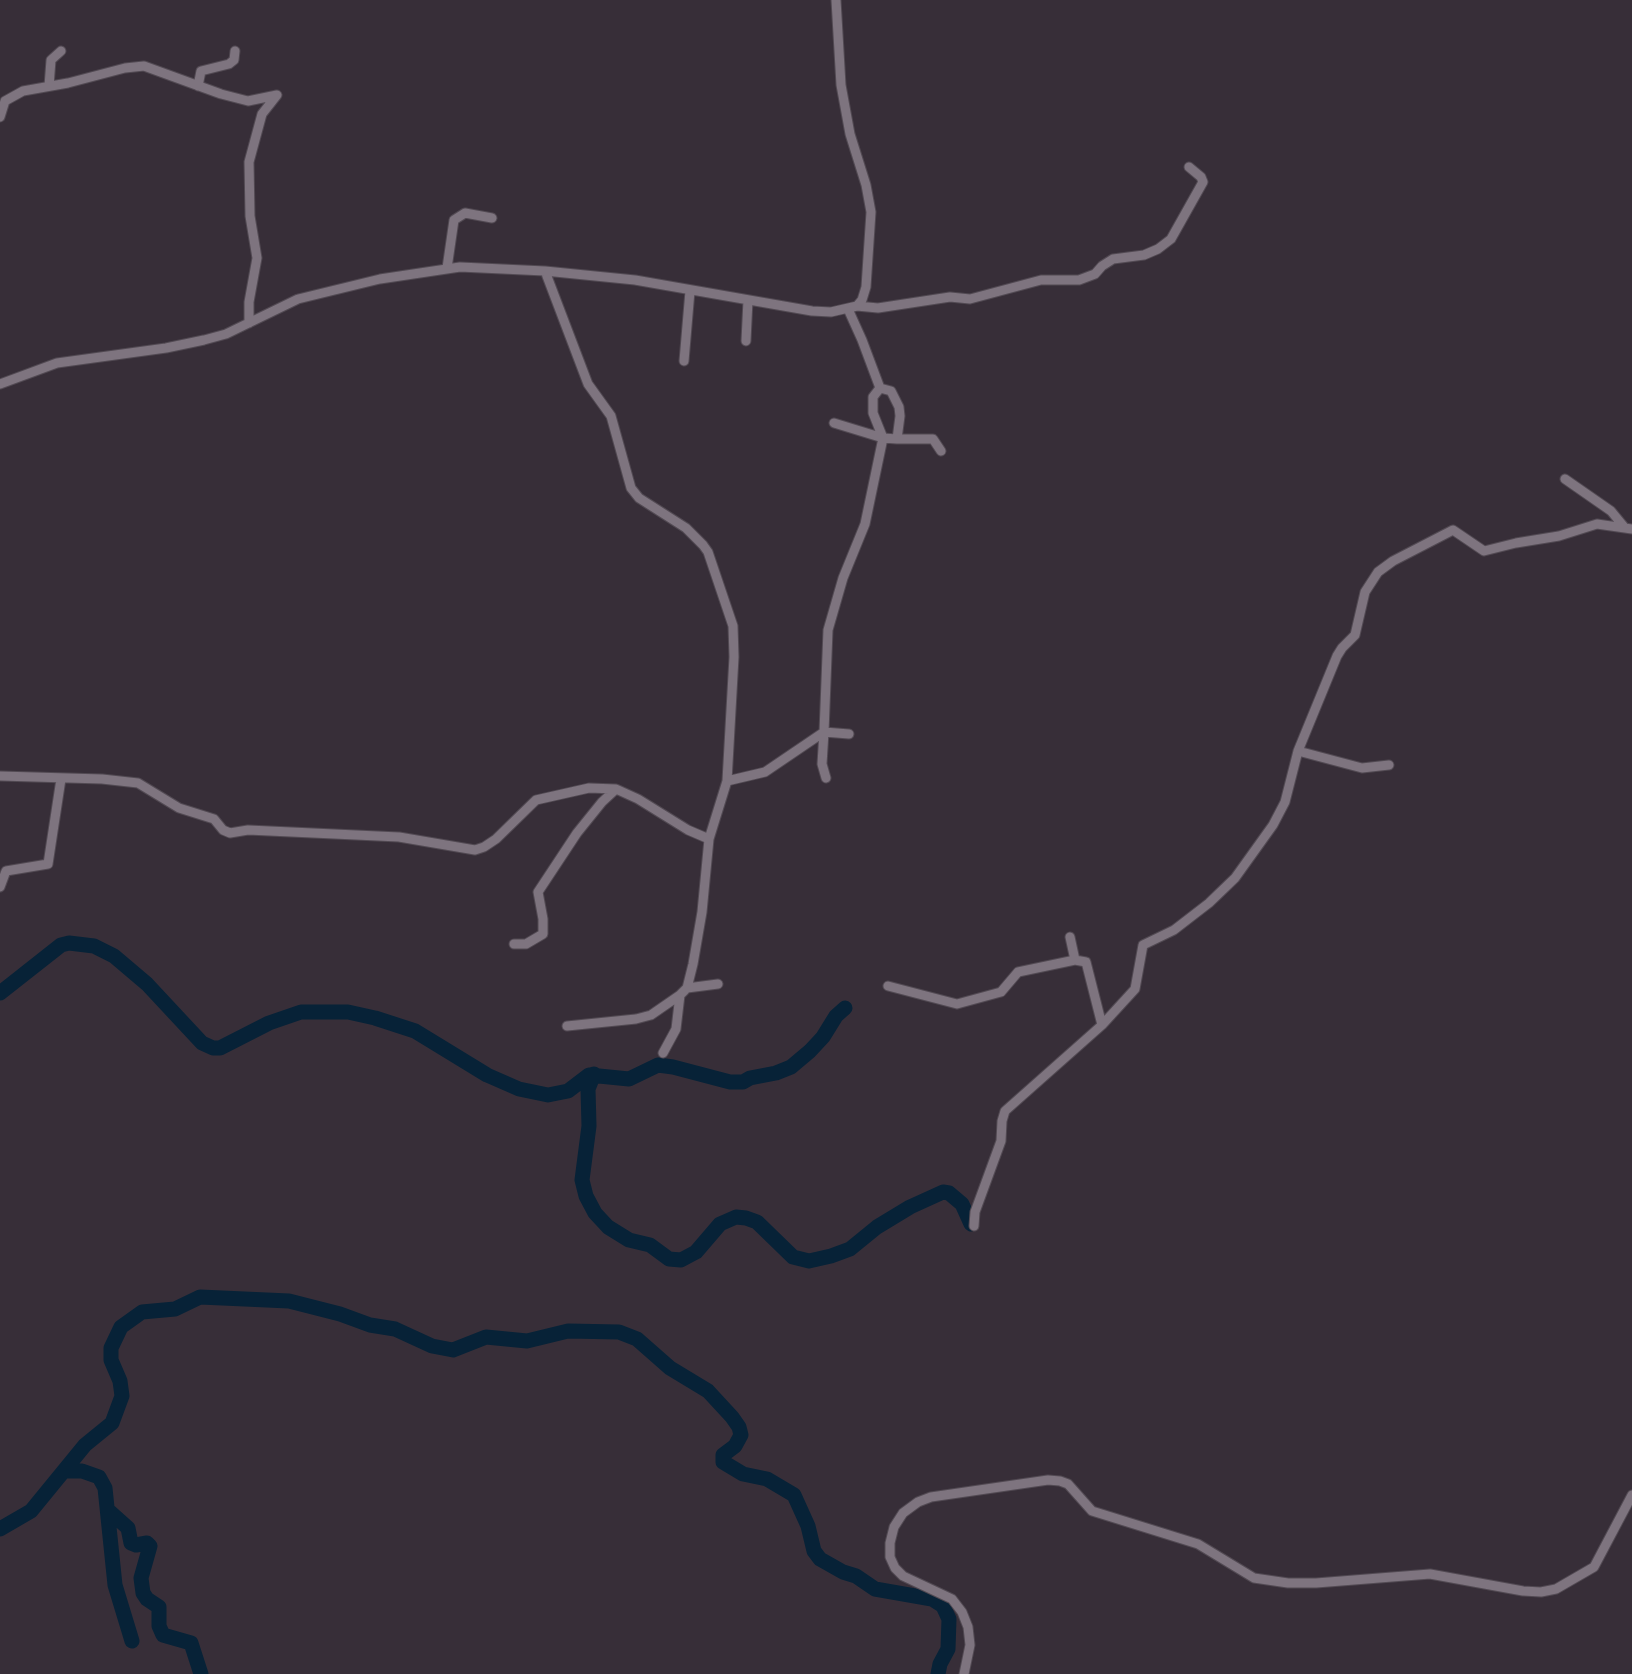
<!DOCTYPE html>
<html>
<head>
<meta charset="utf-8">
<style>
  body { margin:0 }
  canvas { display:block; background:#372e38 }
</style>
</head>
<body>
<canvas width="1632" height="1674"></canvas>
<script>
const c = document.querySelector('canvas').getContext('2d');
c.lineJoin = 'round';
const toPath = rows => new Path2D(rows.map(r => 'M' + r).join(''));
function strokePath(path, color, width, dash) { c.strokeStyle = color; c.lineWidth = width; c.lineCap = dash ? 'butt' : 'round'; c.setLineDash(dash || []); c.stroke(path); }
strokePath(toPath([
  [0,993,61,945,69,943,94,946,114,956,147,984,202,1043,213,1048,220,1048,269,1023,301,1012,348,1012,375,1018,415,1031,487,1075,519,1089,548,1095,568,1091,589,1075,629,1079,658,1065,673,1067,730,1082,743,1082,750,1078,776,1073,791,1067,810,1051,823,1037,836,1016,845,1008],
  [594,1074,588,1089,589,1126,582,1180,586,1196,595,1213,608,1227,629,1240,650,1245,669,1259,681,1260,696,1252,720,1224,736,1217,746,1218,757,1222,793,1257,809,1261,831,1256,850,1249,877,1227,910,1207,943,1192,949,1193,962,1204,971,1224],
  [65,1471,82,1471,99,1477,105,1488,115,1585,132,1641],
  [109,1511,128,1528,131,1543,136,1545,147,1543,150,1546,141,1578,143,1593,147,1599,159,1607,159,1626,163,1635,191,1643,201,1674],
  [0,1529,31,1511,85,1445,112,1423,122,1396,120,1381,111,1360,111,1348,121,1327,142,1312,175,1309,200,1297,289,1301,340,1314,370,1325,395,1329,432,1346,453,1350,486,1337,527,1341,568,1331,619,1332,637,1339,670,1368,708,1391,732,1417,739,1427,741,1435,735,1446,723,1455,723,1462,743,1474,767,1479,794,1495,808,1526,814,1551,820,1559,843,1572,856,1576,875,1589,932,1599,943,1606,949,1619,948,1649,940,1664,938,1674]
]), '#072237', 15);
const minor = toPath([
  [49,86,51,60,61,51],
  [198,86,201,71,229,64,234,60,235,51],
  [0,117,5,101,23,91,68,83,125,68,144,66,221,94,248,101,277,95,262,114,249,162,250,216,257,258,249,302,249,323],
  [447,268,454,220,465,213,492,218],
  [545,271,588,384,611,416,631,488,639,498,686,528,703,545,708,552,733,626,734,657,727,781,709,839,702,912,693,964,687,988,680,995,676,1029,663,1053],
  [857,306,878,308,950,297,970,299,1041,280,1079,280,1095,274,1102,266,1113,259,1144,255,1158,249,1171,239,1203,182,1201,177,1189,167],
  [848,309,862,340,880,388,891,391,899,407,900,416,897,439,933,439,941,451],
  [746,341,748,300],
  [684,361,690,291],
  [0,384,57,363,166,348,204,340,226,334,298,299,380,279,460,267,545,271,635,280,812,311,831,312,857,306,862,300,866,287,871,212,866,185,850,134,841,85,836,0],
  [834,423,883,438,897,439],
  [1565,479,1611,511,1625,528],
  [1298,751,1362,768,1389,765],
  [0,776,102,779,138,783,179,808,214,819,223,830,230,833,248,830,399,837,475,850,484,847,496,839,536,800,589,788,616,789],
  [826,778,822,764,824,732,849,734],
  [727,781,765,772,824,732,828,630,843,578,865,524,883,438,873,413,873,397,880,388],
  [0,887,6,871,48,864,61,779],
  [1070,937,1075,960],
  [514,944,526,944,543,934,543,919,538,892,577,833,602,802,616,789,638,799,688,830,709,839],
  [888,986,957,1004,1001,992,1018,972,1075,960,1086,962,1102,1025,1005,1111,1002,1121,1001,1141,975,1212,974,1226],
  [687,988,718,984],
  [1102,1025,1135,989,1143,945,1174,930,1209,903,1235,878,1273,825,1285,802,1298,751,1337,656,1342,648,1355,635,1365,592,1378,572,1393,561,1453,530,1484,551,1516,543,1559,536,1597,524,1632,529],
  [567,1026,636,1019,651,1015,680,995],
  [964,1674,970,1645,968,1627,962,1612,952,1599,903,1576,895,1568,890,1557,890,1543,894,1527,903,1513,918,1502,931,1497,1048,1480,1060,1481,1068,1484,1092,1511,1198,1544,1254,1578,1288,1583,1316,1583,1430,1574,1523,1591,1541,1592,1556,1589,1594,1567,1632,1495]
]);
strokePath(minor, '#524a53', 11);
strokePath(minor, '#7e747f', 9);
</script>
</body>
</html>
